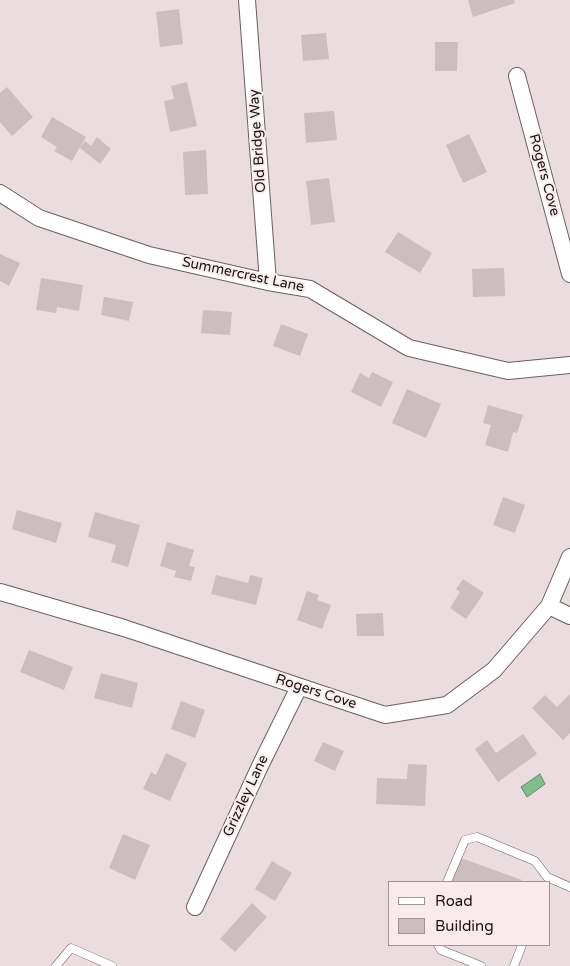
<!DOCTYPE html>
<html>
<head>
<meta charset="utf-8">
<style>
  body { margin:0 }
  #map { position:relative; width:570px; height:966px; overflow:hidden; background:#ebdddf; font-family:"Varela Round",sans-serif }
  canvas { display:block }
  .legend { position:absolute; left:388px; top:881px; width:162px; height:65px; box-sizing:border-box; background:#f9eaec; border:1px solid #9f9495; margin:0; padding:6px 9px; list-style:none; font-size:15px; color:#171213 }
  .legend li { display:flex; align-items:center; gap:10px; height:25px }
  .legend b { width:25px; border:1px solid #9f9495 }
</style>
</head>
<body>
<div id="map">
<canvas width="570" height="966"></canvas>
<ul class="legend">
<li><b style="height:6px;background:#fff"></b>Road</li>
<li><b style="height:14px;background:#cbbebf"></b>Building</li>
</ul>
</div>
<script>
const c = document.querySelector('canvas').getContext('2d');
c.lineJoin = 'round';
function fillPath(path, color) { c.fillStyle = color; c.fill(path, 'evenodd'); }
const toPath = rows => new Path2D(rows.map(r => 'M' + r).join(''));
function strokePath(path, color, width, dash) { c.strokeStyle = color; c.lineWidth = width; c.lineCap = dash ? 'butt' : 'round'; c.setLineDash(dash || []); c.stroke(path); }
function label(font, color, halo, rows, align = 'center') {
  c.font = font + ' "Varela Round",sans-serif'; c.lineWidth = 4; c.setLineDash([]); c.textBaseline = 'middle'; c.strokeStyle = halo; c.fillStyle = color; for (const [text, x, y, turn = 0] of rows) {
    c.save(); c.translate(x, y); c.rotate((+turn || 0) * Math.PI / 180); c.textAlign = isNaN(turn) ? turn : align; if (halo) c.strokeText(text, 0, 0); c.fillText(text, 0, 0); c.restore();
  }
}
const water = toPath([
  [540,774,545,784,527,797,521,787,540,774]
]);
fillPath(water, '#83bd8e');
strokePath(water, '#638a69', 1);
fillPath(toPath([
  [468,0,514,0,515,3,473,17],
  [179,9,183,44,160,47,156,12],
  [326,33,329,59,303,61,301,35],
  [435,42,458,42,457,71,435,71],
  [187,82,197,126,170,132,164,101,174,99,171,86],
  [7,87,33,117,12,136,0,122,0,93],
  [334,111,337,140,306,143,304,113],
  [52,117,86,137,72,161,54,151,57,147,41,137],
  [469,134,487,172,463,183,446,145],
  [97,137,111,149,100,164,80,148,85,141,91,146],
  [206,150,208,194,185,195,183,152],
  [329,178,335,222,311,225,306,181],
  [398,232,432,253,420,273,385,252],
  [0,254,20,263,9,286,0,281],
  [504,268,505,296,473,297,472,269],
  [41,278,83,285,79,311,57,307,56,313,36,310],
  [104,297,133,302,129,321,101,315],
  [203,310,232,312,230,335,201,333],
  [281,324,308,334,300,356,273,346],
  [372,372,393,382,381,407,351,392,360,373,369,378],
  [407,389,441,404,426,438,392,423],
  [488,405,523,415,517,433,513,432,508,452,485,445,491,425,483,423],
  [503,497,525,505,515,533,493,525],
  [17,510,62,523,56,543,12,529],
  [95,512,140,525,128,567,111,562,116,545,88,537],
  [167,542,194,550,189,566,195,567,191,581,174,577,176,571,160,566],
  [216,575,248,583,250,575,263,578,256,605,211,594],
  [463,579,484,593,466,619,450,608,460,592,456,589],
  [307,591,319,595,317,600,331,605,322,629,297,620],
  [383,613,384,636,357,636,356,614],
  [29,650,73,667,64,690,20,672],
  [101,673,138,683,132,708,94,698],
  [570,694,570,733,563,740,532,708,545,695,557,707],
  [181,701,205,710,195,738,171,729],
  [523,734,537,754,498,782,475,749,487,740,496,753],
  [323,742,344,751,335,771,314,761],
  [166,753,187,763,170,801,143,789,151,772,156,775],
  [408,764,427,765,425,806,376,804,377,778,407,779],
  [123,834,150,845,135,880,109,868],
  [461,858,522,880,521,882,452,882],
  [272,861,292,873,275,901,255,889],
  [252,903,267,917,235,952,220,939]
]), '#cbbebf');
const service = toPath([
  [447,882,465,840,477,837,535,861,547,877,570,887],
  [438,945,441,950,481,966],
  [56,966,71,948,112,966],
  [514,966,522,945]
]);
const minor = toPath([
  [247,0,268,282],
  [517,76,570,274],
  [0,193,39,218,149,255,268,282,310,289,409,348,508,371,570,365],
  [0,592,124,628,385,715,447,705,494,670,549,606,570,557],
  [549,606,570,616],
  [195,907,260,766,299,687]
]);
strokePath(service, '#6b5f60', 9);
strokePath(minor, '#6b5f60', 18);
strokePath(service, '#fff', 8);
strokePath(minor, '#fff', 16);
label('14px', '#171213', '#f9eaec', [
  ["Old Bridge Way",258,141,-94],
  ["Rogers Cove",544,175,75],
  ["Summercrest Lane",243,275,12],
  ["Rogers Cove",316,692,18],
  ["Grizzley Lane",246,796,-65]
]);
</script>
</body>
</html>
